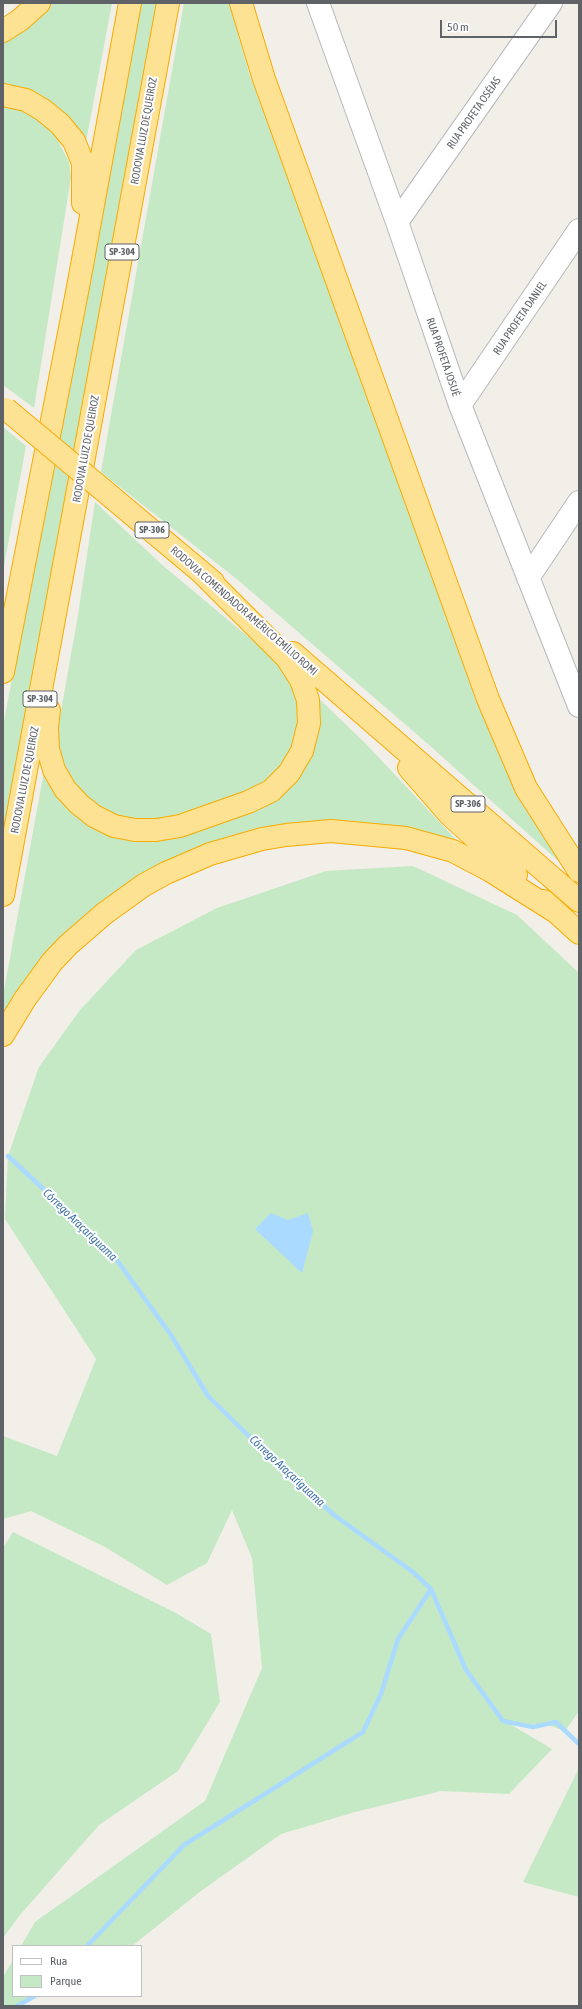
<!DOCTYPE html>
<html>
<head>
<meta charset="utf-8">
<style>
  body { margin:0 }
  #map { position:relative; width:582px; height:2009px; overflow:hidden; background:#f1efe8; font-family:"Asap Condensed",sans-serif }
  canvas { display:block }
  .frame { position:absolute; inset:0; border:4px solid #5f6368; pointer-events:none }
  .legend { position:absolute; left:12px; top:1945px; width:130px; height:52px; box-sizing:border-box; background:#fff; border:1px solid #bfc1c3; margin:0; padding:5px 7px; list-style:none; font-size:12px; color:#5f6368 }
  .legend li { display:flex; align-items:center; gap:8px; height:20px }
  .legend b { width:20px; border:1px solid #bfc1c3 }
  .scale { position:absolute; left:440px; top:20px; width:117px; height:18px; box-sizing:border-box; border:2px solid #5f6368; border-top:0; padding-left:5px; font-size:12px; line-height:14px; white-space:nowrap; color:#5f6368; -webkit-text-stroke:3px #fff; paint-order:stroke }
</style>
</head>
<body>
<div id="map">
<canvas width="582" height="2009"></canvas>
<div class="frame"></div>
<ul class="legend">
<li><b style="height:5px;background:#fff"></b>Rua</li>
<li><b style="height:11px;background:#c5e8c5"></b>Parque</li>
</ul>
<div class="scale">50 m</div>
</div>
<script>
const c = document.querySelector('canvas').getContext('2d');
c.lineJoin = 'round';
function fillPath(path, color) { c.fillStyle = color; c.fill(path, 'evenodd'); }
const toPath = rows => new Path2D(rows.map(r => 'M' + r).join(''));
function strokePath(path, color, width, dash) { c.strokeStyle = color; c.lineWidth = width; c.lineCap = dash ? 'butt' : 'round'; c.setLineDash(dash || []); c.stroke(path); }
function label(font, color, halo, rows, align = 'center') {
  c.font = font + ' "Asap Condensed",sans-serif'; c.lineWidth = 4; c.setLineDash([]); c.textBaseline = 'middle'; c.strokeStyle = halo; c.fillStyle = color; for (const [text, x, y, turn = 0] of rows) {
    c.save(); c.translate(x, y); c.rotate((+turn || 0) * Math.PI / 180); c.textAlign = isNaN(turn) ? turn : align; if (halo) c.strokeText(text, 0, 0); c.fillText(text, 0, 0); c.restore();
  }
}
fillPath(toPath([
  [50,3,112,3,85,147,3,87,3,39],
  [137,3,157,3,3,836,3,727],
  [184,3,229,3,249,73,374,413,574,875,428,744,238,580,101,472],
  [3,106,16,108,31,115,44,123,55,135,69,162,71,177,34,408,3,385],
  [3,427,26,446,3,571],
  [95,502,161,564,288,670,299,691,299,742,274,781,164,825,115,818,85,797,71,782,63,766,58,749,58,728,77,621],
  [313,693,365,743,464,848,333,826,135,886,3,1026,3,996,45,766,110,834,273,799],
  [413,866,517,915,579,973,579,1711,565,1731,545,1724,521,1725,505,1721,552,1749,509,1794,441,1791,355,1812,281,1834,201,1891,132,1946,21,1946,35,1922,205,1801,262,1668,252,1558,232,1510,207,1563,167,1585,105,1547,31,1511,3,1519,3,1436,57,1456,96,1359,5,1219,8,1156,39,1067,80,1010,136,950,217,908,326,871],
  [13,1532,176,1613,211,1634,220,1702,178,1771,99,1825,20,1915,3,1938,3,1548],
  [579,1768,579,1897,523,1882],
  [13,1960,13,1996,35,1996,17,2006,3,2006,3,1977]
]), '#c5e8c5');
fillPath(toPath([
  [271,1213,288,1220,308,1213,313,1231,302,1273,255,1229]
]), '#aadaff');
strokePath(toPath([
  [8,1156,111,1252,171,1335,208,1396,260,1447,334,1515,413,1572,431,1589,466,1670,503,1721,533,1727,556,1722,579,1744],
  [87,1946,184,1845,363,1732,381,1694,398,1639,431,1589],
  [17,2006,35,1996]
]), '#aadaff', 4.5);
const minor = toPath([
  [318,3,397,222,460,405,579,706],
  [397,222,551,3],
  [460,405,579,230],
  [528,578,579,502]
]);
const highway = toPath([
  [241,3,264,79,488,699,526,788,579,871],
  [3,31,20,20,39,3],
  [3,95,26,100,43,110,60,124,74,141,83,163,83,203],
  [102,489,213,582],
  [293,653,579,901],
  [3,672,78,287,130,3],
  [49,710,47,728,48,749,54,770,65,789,79,804,94,816,114,826,135,830,156,830,180,826,248,802,271,791,289,773,302,751,309,723,308,700,301,680,287,658,201,572],
  [409,768,449,814,516,875],
  [3,895,168,3],
  [544,901,579,933],
  [3,1035,25,999,52,962,68,945,105,913,144,885,166,873,210,854,262,839,286,835,331,831,406,838,453,851,491,871,556,912]
]);
strokePath(minor, '#b5b8bc', 24);
strokePath(highway, '#f9ab00', 24);
strokePath(minor, '#fff', 22);
strokePath(highway, '#fde293', 22);
const highwayBridge = toPath([
  [6,409,102,489]
]);
strokePath(highwayBridge, '#f9ab00', 24, []);
strokePath(highwayBridge, '#fde293', 22);
for (const [x, y, w] of [
  [122,252,34],
  [152,530,34],
  [40,699,34],
  [468,804,34]
]) { const box = new Path2D(); box.roundRect(x - w / 2, y - 8, w, 16, 3); c.fillStyle = '#fff'; c.fill(box); strokePath(box, '#5f6368', 1); }
label('bold 10px', '#5f6368', null, [
  ["SP-304",122,252],
  ["SP-306",152,530],
  ["SP-304",40,699],
  ["SP-306",468,804]
]);
label('11px', '#5f6368', '#fff', [
  ["RUA PROFETA OSÉIAS",474,113,-55],
  ["RODOVIA LUIZ DE QUEIROZ",144,131,-80],
  ["RUA PROFETA DANIEL",520,318,-56],
  ["RUA PROFETA JOSUÉ",443,357,71],
  ["RODOVIA LUIZ DE QUEIROZ",86,449,-80],
  ["RODOVIA COMENDADOR AMÉRICO EMÍLIO ROMI",244,611,41],
  ["RODOVIA LUIZ DE QUEIROZ",25,780,-79]
]);
label('italic 12px', '#4174aa', '#fff', [
  ["Córrego Araçariguama",80,1225,44],
  ["Córrego Araçariguama",287,1471,43]
]);
</script>
</body>
</html>
